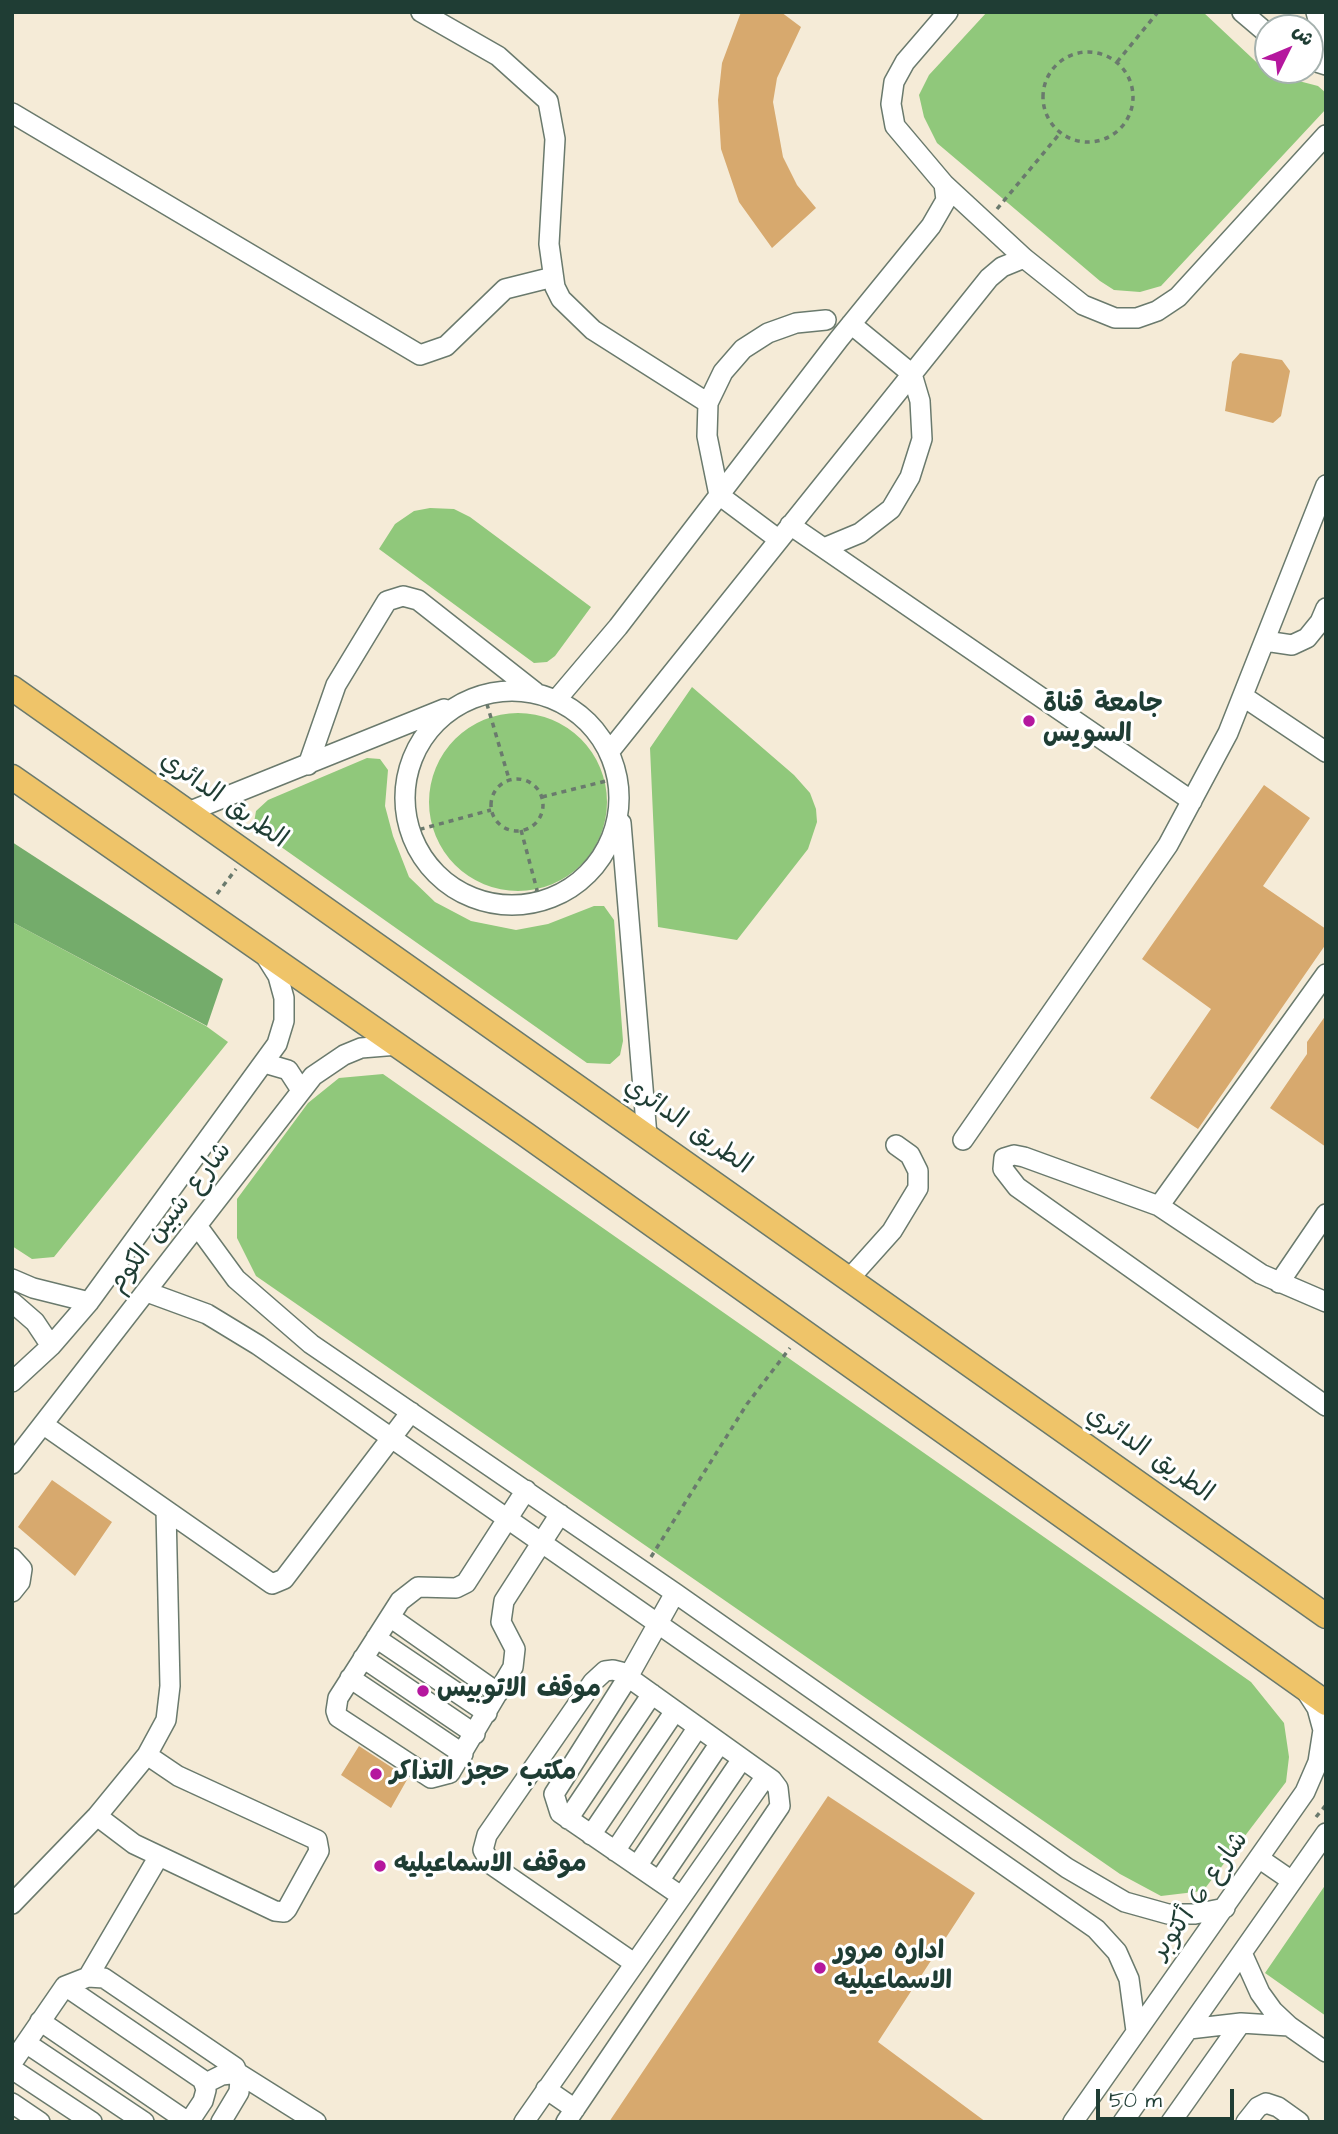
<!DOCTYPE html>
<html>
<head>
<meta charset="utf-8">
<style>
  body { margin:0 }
  #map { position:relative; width:1338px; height:2134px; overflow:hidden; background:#f5ebd7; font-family:"Architects Daughter","Playpen Sans Arabic",sans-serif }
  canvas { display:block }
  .frame { position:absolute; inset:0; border:14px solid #1f3d34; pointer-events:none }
  .north { position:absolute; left:1254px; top:14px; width:70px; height:70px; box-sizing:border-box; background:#fff; border:2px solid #a5b1ae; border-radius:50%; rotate:47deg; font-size:19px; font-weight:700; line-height:28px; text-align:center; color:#1f3d34 }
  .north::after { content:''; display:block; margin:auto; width:24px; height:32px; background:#b5179e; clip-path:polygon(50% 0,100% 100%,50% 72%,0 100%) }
  .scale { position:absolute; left:1096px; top:2089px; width:138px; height:32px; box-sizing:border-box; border:4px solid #1f3d34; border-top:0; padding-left:9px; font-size:21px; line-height:24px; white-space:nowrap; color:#1f3d34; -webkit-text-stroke:5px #fff; paint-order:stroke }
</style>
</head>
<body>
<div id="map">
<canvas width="1338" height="2134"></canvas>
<div class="frame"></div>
<div class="north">ش</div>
<div class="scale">50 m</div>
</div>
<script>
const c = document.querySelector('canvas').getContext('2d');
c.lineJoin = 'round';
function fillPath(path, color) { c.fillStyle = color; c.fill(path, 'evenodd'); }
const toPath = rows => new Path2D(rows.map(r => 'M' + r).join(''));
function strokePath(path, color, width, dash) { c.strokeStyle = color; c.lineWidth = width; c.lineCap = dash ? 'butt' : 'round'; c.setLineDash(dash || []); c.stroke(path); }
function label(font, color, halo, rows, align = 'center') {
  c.font = font + ' "Architects Daughter","Playpen Sans Arabic",sans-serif'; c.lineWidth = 6; c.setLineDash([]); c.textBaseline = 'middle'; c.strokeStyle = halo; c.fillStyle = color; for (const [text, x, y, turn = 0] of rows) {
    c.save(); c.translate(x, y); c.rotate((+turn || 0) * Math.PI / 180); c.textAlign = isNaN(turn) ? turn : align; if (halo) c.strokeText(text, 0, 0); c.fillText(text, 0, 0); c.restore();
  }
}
fillPath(toPath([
  [987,12,1203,12,1268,73,1318,86,1326,93,1326,109,1161,286,1140,292,1114,290,1100,281,937,143,924,117,919,95,929,75],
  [430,508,454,509,470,517,591,607,555,656,547,662,534,663,379,549,395,524,414,511],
  [692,687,794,775,810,793,816,809,817,822,808,849,737,940,658,927,650,748],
  '429 802a89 89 0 1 1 178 0a89 89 0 1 1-178 0Z',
  [367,758,380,759,388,770,385,806,393,836,409,877,435,902,471,921,516,930,548,924,594,906,604,906,614,920,623,1041,620,1055,610,1064,587,1063,260,832,254,823,256,811,268,800],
  [12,922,206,1026,228,1042,54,1257,32,1259,12,1246],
  [383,1074,1251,1682,1284,1723,1289,1757,1286,1782,1203,1891,1161,1896,1120,1874,256,1276,237,1238,237,1199,308,1103,339,1078],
  [1326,1884,1326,2016,1265,1973]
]), '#90c87b');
fillPath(toPath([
  [12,842,223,979,207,1026,12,922]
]), '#74ac6b');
fillPath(toPath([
  [741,12,781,12,801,27,777,78,773,102,783,157,797,185,816,208,772,248,739,202,721,149,718,100,722,63],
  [1240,353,1282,360,1290,371,1281,416,1273,423,1225,411,1232,362],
  [1264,785,1310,818,1263,886,1326,929,1326,944,1198,1129,1150,1098,1211,1009,1142,959],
  [1326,1015,1326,1147,1270,1108,1307,1054,1307,1042],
  [52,1480,112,1522,75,1576,18,1527],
  [359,1746,408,1778,391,1808,341,1775],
  [828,1796,975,1893,878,2042,986,2122,609,2122]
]), '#d7a96e');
const minor = toPath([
  [421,12,498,56,548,101,555,139,549,244,555,287,561,299,593,330,708,403],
  [948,12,905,62,894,82,891,104,895,126,944,184,1024,258,1083,305,1115,318,1137,318,1157,311,1178,297,1326,135],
  [1242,12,1268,34],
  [1316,12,1326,50],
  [1310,60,1326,65],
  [12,113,420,355,446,346,505,289,553,277],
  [790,525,1192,801],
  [778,539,719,495,707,436,708,403,723,372,743,349,768,333,796,323,826,320],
  [824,548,860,533,891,509,910,477,922,439,920,401,912,374,851,324],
  [1265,641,1292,645,1307,638,1320,622,1326,608],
  '405 798a107 107 0 1 1 214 0a107 107 0 1 1-214 0Z',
  [1244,697,1326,752],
  [557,699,618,627,839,339,931,226,946,200,944,184],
  [609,752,989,278,1002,267,1024,258],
  [308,765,336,685,387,601,403,596,418,600,535,692],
  [188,812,444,709],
  [621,823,647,1136],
  [264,1063,288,1070,301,1090],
  [963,1140,1168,845,1228,733,1326,485],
  [1159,1206,1326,974],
  [198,1227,236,1279,311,1344,675,1593,1067,1868,1125,1902,1168,1914,1195,1914,1225,1908],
  [12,1279,33,1288,89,1302],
  [849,1279,892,1231,918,1188,918,1171,910,1155,896,1145],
  [1279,1283,1326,1214],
  [147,1292,207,1314,258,1345,1096,1929,1117,1952,1129,1979,1136,2031],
  [12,1302,35,1322,51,1346],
  [1326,1302,1261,1274,1159,1206,1024,1157,1014,1155,1004,1158,1003,1169,1017,1187,1326,1406],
  [12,1382,51,1346,89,1302,277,1044,284,1021,284,998,278,976,266,957],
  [44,1425,272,1584,284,1579,411,1412],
  [12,1464,313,1076,344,1055,361,1048,398,1045],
  [526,1490,466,1583,456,1588,418,1587,400,1601,338,1698,336,1711,338,1717,431,1778,450,1773,513,1667,515,1649,501,1622,504,1601,560,1514],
  [12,1558,22,1569,20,1582,12,1592],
  [675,1593,628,1677,554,1794,560,1813,681,1896],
  [390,1617,498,1693],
  [376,1638,487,1713],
  [363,1658,475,1734],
  [350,1678,463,1754],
  [97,1816,134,1844,275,1911,284,1912,287,1909,319,1851,317,1840,178,1776,147,1755],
  [568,1819,652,1694],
  [591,1835,675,1711],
  [615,1851,698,1727],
  [1260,1859,1292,1881],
  [637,1866,720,1743],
  [659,1881,742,1759],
  [12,1904,97,1816,147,1755,166,1720,170,1686,166,1510],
  [1242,1953,1260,1993,1273,2011,1289,2026,1326,2052],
  [88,1977,159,1856],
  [65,1986,203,2080,206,2090,203,2101,189,2122],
  [40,2021,188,2122],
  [1189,2029,1241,2023,1289,2026],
  [26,2043,144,2122],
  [12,2063,65,1986,88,1977,104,1978,235,2067,240,2079,239,2092,221,2122],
  [12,2069,92,2122],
  [204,2084,222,2075,238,2073,316,2122],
  [546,2089,575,2109],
  [12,2103,40,2122],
  [524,2122,766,1776],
  [566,2122,780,1806,778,1788,772,1780,621,1672,613,1670,605,1671,593,1682,487,1835,483,1850,492,1865,634,1963],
  [1073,2122,1305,1792,1318,1762,1323,1730,1317,1708,1306,1691],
  [1123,2122,1326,1833],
  [1171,2122,1241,2023],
  [1246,2122,1258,2107,1266,2103,1278,2107,1299,2122]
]);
const major = toPath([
  [12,688,1326,1616],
  [12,777,525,1134,1326,1703]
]);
strokePath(minor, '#6a7a6d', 22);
strokePath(major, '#6a7a6d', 27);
strokePath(toPath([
  '1043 97a45 45 0 1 1 90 0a45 45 0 1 1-90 0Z',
  [1117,62,1158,12],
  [997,209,1061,132],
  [484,694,509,779],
  '491 805a26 26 0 1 1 52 0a26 26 0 1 1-52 0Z',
  [542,797,618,778],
  [521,830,537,890,531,904],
  [410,832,491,810],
  [217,894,236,869],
  [651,1557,747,1404,790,1348],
  [1316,1817,1326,1805]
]), '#6a7a6d', 3.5, [5, 5]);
strokePath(minor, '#fff', 19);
strokePath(major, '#efc469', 24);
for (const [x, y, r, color] of [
  [1029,721,7,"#b5179e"],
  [423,1691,7,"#b5179e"],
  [376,1774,7,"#b5179e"],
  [380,1866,7,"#b5179e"],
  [820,1968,7,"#b5179e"]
]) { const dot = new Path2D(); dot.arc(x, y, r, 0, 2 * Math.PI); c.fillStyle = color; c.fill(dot); strokePath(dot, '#fff', 2.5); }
label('bold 26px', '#1f3d34', '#fff', [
  ["جامعة قناة",1043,706],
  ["السويس",1043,736],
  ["موقف الاتوبيس",437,1691],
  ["مكتب حجز التذاكر",390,1774],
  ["موقف الاسماعيليه",394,1866],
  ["اداره مرور",834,1953],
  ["الاسماعيليه",834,1983]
], 'left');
label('26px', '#1f3d34', '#fff', [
  ["الطريق الدائري",223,801,35],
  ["الطريق الدائري",687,1127,35],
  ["شارع شبين الكوم",171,1218,-52],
  ["الطريق الدائري",1149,1455,35],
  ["شارع 6 أكتوبر",1201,1896,-55]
]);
</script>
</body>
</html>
